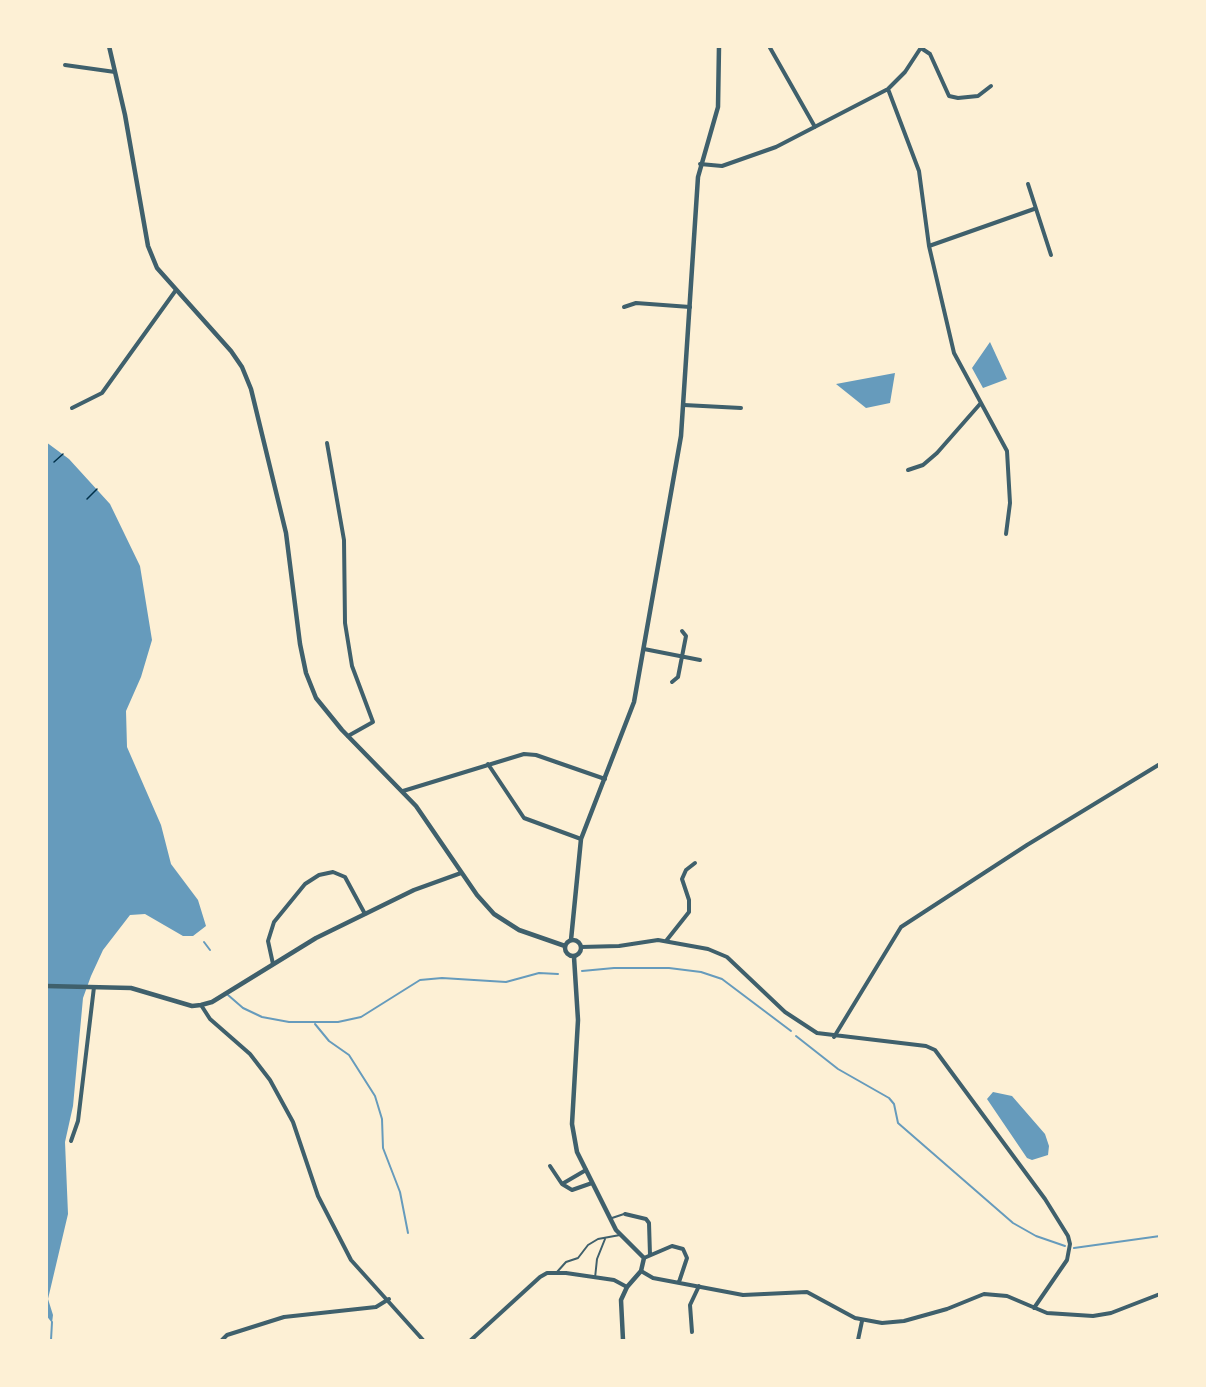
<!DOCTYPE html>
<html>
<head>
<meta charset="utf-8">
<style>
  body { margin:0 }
  #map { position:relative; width:1206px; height:1387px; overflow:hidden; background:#fdf0d5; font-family:"Open Sans",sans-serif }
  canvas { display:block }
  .frame { position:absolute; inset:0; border:48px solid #fdf0d5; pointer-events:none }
</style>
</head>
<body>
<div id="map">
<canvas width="1206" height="1387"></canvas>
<div class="frame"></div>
</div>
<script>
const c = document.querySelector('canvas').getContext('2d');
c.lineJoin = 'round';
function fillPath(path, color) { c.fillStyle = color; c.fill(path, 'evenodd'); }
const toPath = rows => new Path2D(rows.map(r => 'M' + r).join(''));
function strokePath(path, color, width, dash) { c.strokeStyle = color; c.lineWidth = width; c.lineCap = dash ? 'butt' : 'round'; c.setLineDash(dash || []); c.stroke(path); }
fillPath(toPath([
  [990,342,1007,379,983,388,972,368],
  [895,373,890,403,866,408,836,384],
  [46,442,69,459,110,504,140,566,152,640,141,677,126,711,127,747,161,825,171,864,198,900,206,926,193,936,183,936,145,914,130,915,103,950,91,976,83,998,73,1106,65,1142,68,1214,48,1299,53,1315,52,1323,46,1315],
  [993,1092,1012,1096,1045,1134,1049,1146,1048,1155,1032,1160,1027,1158,987,1099]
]), '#669bbc');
strokePath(toPath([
  [204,942,210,950],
  [582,971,614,968,669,968,701,972,722,979,791,1031],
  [228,995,243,1008,262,1017,289,1022,338,1022,361,1017,420,980,442,978,506,982,539,973,558,974],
  [315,1024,329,1041,349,1055,375,1096,382,1119,383,1148,400,1192,408,1233],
  [796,1036,838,1069,889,1098,894,1104,898,1123,1013,1223,1036,1236,1065,1246],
  [1074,1248,1160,1236],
  [51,1340,52,1322]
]), '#669bbc', 2);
strokePath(toPath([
  [54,462,63,454],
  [87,499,97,489]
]), '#003049', 1.5);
strokePath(toPath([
  [612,1218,624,1214],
  [557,1272,566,1262,578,1258,588,1245,598,1239,620,1235],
  [595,1278,597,1259,605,1239]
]), '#3f606c', 2);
strokePath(toPath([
  [769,46,815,127],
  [921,48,930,54,949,96,958,98,978,96,991,86],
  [65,65,115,72],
  [888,89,919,171,929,246,954,353,1007,451,1010,503,1006,534],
  [700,164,722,166,776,147,888,89,905,72,922,46],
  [1028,184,1051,255],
  [929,246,1034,209],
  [624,307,636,303,690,307],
  [684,405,741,408],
  [72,408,102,393,176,290],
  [327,443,344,540,345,623,352,666,373,722,348,736],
  [908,470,923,465,937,453,980,404],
  [644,649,700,660],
  [672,682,678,677,686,636,682,631],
  [488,764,524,818,581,839],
  [403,791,524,754,536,755,605,779],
  [666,941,689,912,689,900,682,879,686,870,695,863],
  [581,947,619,946,658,940,708,949,727,957,785,1012,817,1033,926,1046,935,1050,1045,1199,1068,1236,1070,1244,1067,1260,1034,1308],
  [273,964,268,941,274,922,305,884,319,875,333,872,345,877,365,914],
  [201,1005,210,1019,250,1054,270,1080,293,1122,318,1196,351,1260,423,1340],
  [834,1037,901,927,1027,845,1160,764],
  [71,1141,78,1121,94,987],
  [550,1166,562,1184,586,1170],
  [562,1184,572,1190,592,1183],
  [625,1214,646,1219,649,1223,650,1255],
  [644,1258,672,1246,683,1249,687,1258,679,1282],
  [641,1271,653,1278,743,1295,807,1292,855,1318,882,1323,904,1321,947,1309,984,1294,1007,1296,1047,1313,1093,1316,1111,1313,1160,1294],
  [692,1332,690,1305,699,1286],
  [222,1340,227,1335,284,1317,376,1307,389,1299],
  [471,1340,540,1277,547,1273,566,1273,614,1280,627,1287],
  [858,1340,862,1321]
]), '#3f606c', 4);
strokePath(toPath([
  [109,46,125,115,148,246,157,268,231,351,242,367,251,389,286,533,300,644,306,673,316,698,342,730,416,806,477,895,494,914,519,930,565,946],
  '565 948a8 8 0 1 1 16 0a8 8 0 1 1-16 0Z',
  [571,940,581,839,634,702,681,436,698,177,718,107,719,46],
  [574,957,578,1020,572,1124,577,1152,616,1230,644,1258,641,1271,627,1287,621,1300,623,1340],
  [46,986,131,988,192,1006,201,1005,212,1002,316,938,414,890,461,873]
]), '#3f606c', 4.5);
</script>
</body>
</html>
